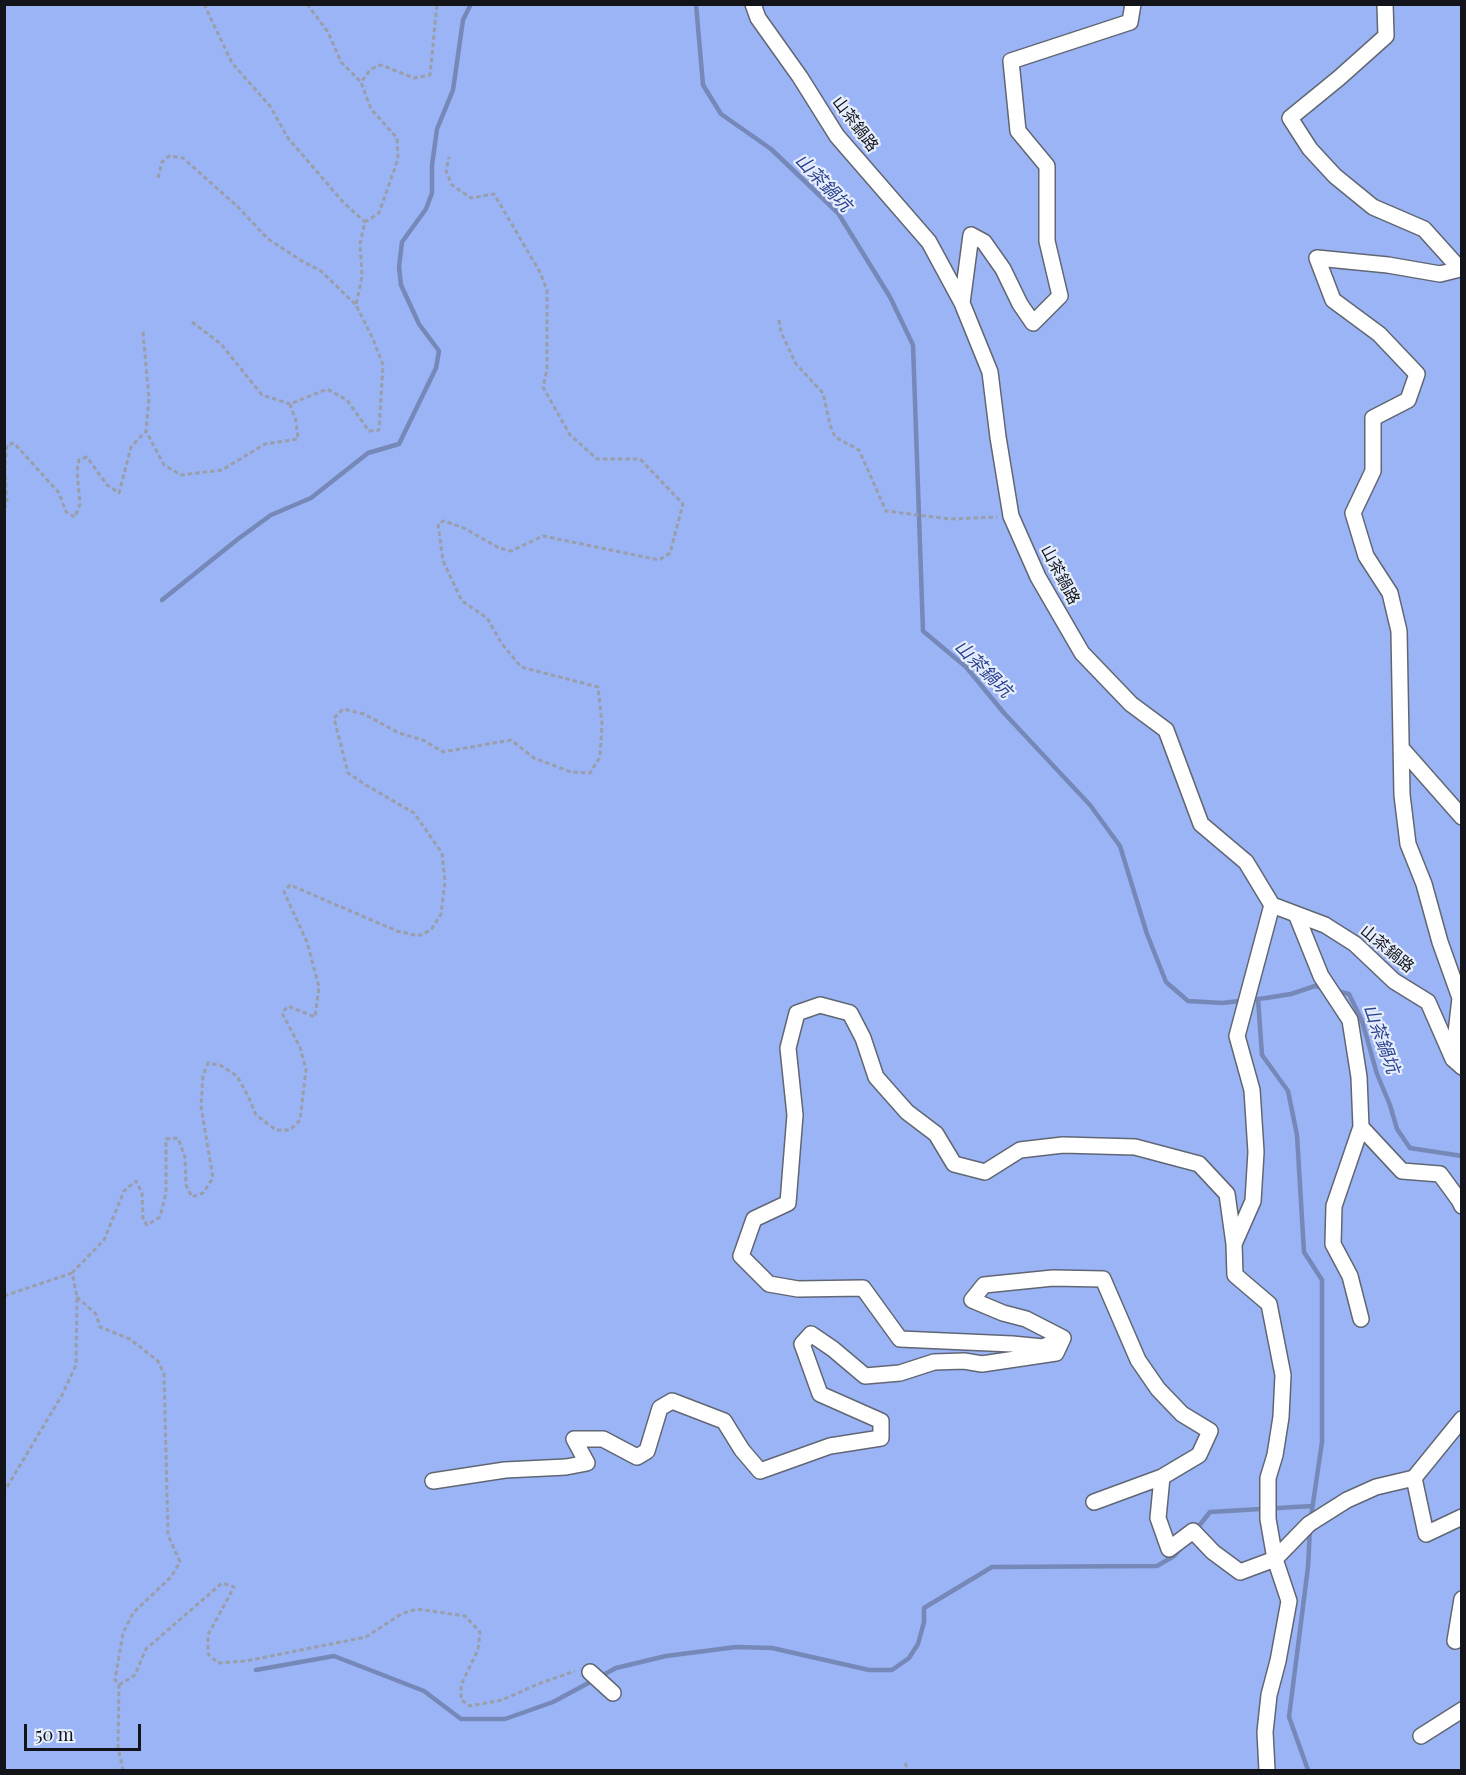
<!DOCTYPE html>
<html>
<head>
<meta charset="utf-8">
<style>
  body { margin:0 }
  #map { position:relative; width:1466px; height:1775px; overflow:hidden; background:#e6edfd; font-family:"Playfair Display",serif }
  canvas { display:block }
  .frame { position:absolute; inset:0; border:6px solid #121419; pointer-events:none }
  .scale { position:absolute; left:24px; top:1724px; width:117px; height:27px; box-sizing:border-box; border:3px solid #121419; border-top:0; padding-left:8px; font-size:18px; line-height:21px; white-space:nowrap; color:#121419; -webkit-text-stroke:4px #e6edfd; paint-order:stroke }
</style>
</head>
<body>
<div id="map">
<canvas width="1466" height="1775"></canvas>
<div class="frame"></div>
<div class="scale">50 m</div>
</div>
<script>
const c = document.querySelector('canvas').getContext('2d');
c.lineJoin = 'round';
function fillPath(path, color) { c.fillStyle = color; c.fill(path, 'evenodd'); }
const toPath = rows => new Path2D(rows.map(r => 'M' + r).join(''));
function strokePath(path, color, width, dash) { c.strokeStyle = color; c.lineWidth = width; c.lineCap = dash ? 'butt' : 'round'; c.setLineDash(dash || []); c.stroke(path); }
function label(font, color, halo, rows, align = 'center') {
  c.font = font + ' "Playfair Display","Noto Sans TC",serif'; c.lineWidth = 4.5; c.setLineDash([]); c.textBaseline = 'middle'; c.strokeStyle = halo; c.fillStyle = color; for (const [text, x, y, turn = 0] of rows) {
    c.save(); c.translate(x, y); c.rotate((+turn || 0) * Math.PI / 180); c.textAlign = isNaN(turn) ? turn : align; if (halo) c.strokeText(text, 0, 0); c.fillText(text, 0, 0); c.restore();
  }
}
fillPath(toPath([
  [5,5,1461,5,1461,1770,5,1770]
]), '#9ab4f6');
strokePath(toPath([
  [696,4,703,85,721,114,771,149,838,213,890,297,913,345,923,631,966,667,1004,713,1090,805,1120,846,1147,934,1166,982,1188,1001,1222,1003,1266,998,1291,994,1315,986,1323,988],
  [162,600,238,539,271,515,311,498,368,453,399,444,436,368,439,351,419,324,401,285,399,267,402,242,426,209,432,193,432,165,437,129,453,90,463,20,471,4],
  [1337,991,1349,994,1362,1021,1377,1074,1390,1105,1397,1129,1410,1148,1462,1156],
  [1258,999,1262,1055,1288,1091,1297,1135,1304,1252,1322,1280,1322,1442,1311,1517],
  [1195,1531,1210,1512,1312,1506],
  [256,1670,334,1656,424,1691,461,1719,505,1719,553,1702,594,1680],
  [601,1676,616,1668,666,1656,736,1647,772,1648,869,1670,892,1670,909,1658,918,1644,924,1622,924,1608,992,1567,1157,1566,1174,1556,1180,1549],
  [1308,1770,1289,1717,1308,1567,1310,1529]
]), '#7588b8', 4.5);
const minor = toPath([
  [753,4,758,18,800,77,837,136,929,242,962,303,990,372,998,437,1011,516,1038,577,1082,653,1131,704,1166,730,1201,824,1246,862,1272,905,1325,925,1355,944,1394,981,1428,1002,1453,1059,1462,1067],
  [1385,4,1386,36,1339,78,1290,118,1310,149,1335,176,1373,207,1424,229,1460,269,1440,274,1388,265,1317,258,1333,300,1379,334,1417,374,1408,400,1373,418,1373,471,1353,513,1366,556,1390,593,1399,631,1402,795,1408,844,1424,884,1440,942,1460,998,1453,1059],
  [962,303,971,235,984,242,1003,269,1020,304,1033,323,1060,296,1047,241,1047,166,1018,131,1011,61,1130,22,1133,4],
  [1402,749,1462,817],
  [1296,914,1321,976,1350,1020,1359,1077,1361,1127,1334,1206,1333,1244,1350,1276,1361,1319],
  [1361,1127,1402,1171,1440,1174,1459,1200,1462,1206],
  [1234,1244,1227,1194,1199,1164,1135,1147,1063,1145,1020,1150,985,1172,954,1164,936,1134,907,1112,876,1077,863,1038,850,1013,820,1005,797,1013,788,1048,795,1115,788,1203,754,1219,741,1256,769,1284,798,1289,863,1288,900,1339,1012,1344,1043,1347,1063,1338,1026,1319,1003,1313,972,1300,984,1285,1053,1278,1103,1279,1138,1360,1158,1389,1182,1414,1210,1431,1199,1455,1162,1477,1158,1518,1169,1549,1193,1531,1213,1552,1240,1572,1275,1559,1309,1524,1347,1500,1376,1487,1414,1478,1462,1419],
  [1414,1478,1426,1534,1462,1517],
  [433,1481,505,1470,566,1467,587,1463,574,1439,603,1439,637,1457,647,1451,660,1408,672,1401,724,1421,742,1450,760,1471,830,1446,881,1438,881,1421,820,1394,802,1344,811,1334,833,1349,865,1376,900,1373,934,1362,964,1361,982,1364,1056,1353,1063,1338],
  [1094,1502,1162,1477],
  [1462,1599,1455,1641,1462,1638],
  [590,1672,613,1693],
  [1421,1736,1462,1710],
  [1267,1770,1265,1732,1269,1695,1278,1661,1289,1601,1275,1559,1268,1519,1268,1478,1275,1455,1281,1417,1283,1375,1269,1304,1235,1275,1234,1244,1253,1201,1256,1152,1252,1090,1237,1036,1272,905]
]);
strokePath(minor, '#606673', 18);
strokePath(toPath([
  [204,4,232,63,270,106,288,138,343,202,365,222],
  [307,4,328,32,341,62,361,82],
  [158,178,162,162,169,156,183,158,237,206,268,239,302,261,321,271,356,305],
  [779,320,781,332,796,364,823,393,830,425,835,437,859,450,886,511,950,519,997,517],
  [192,322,221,344,262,395,290,404],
  [143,332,149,399,146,431],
  [4,509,7,503,5,468,7,445,14,443,59,493,66,512,75,517,80,504,77,471,79,460,87,457,107,485,119,493,131,447,146,431,164,465,181,475,222,470,265,444,298,439,296,421,290,404,327,389,347,400,369,431,379,430,383,365,373,339,356,305,362,276,360,243,365,222,379,213,398,159,397,138,371,109,361,82,371,69,381,65,414,78,430,75,437,4],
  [72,1273,104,1240,124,1191,136,1181,142,1193,143,1220,147,1225,160,1217,166,1193,166,1139,178,1138,185,1157,186,1185,192,1197,203,1193,213,1178,201,1106,203,1076,208,1063,220,1065,237,1076,248,1096,256,1115,276,1130,290,1130,300,1120,306,1069,300,1047,282,1013,288,1006,315,1017,319,987,307,942,284,892,290,885,397,931,418,936,431,930,441,914,445,881,442,853,414,813,366,785,348,773,334,718,343,709,364,714,399,733,423,740,443,752,511,740,534,758,571,772,590,773,600,757,602,724,598,687,521,667,502,644,487,618,462,601,443,561,438,524,444,521,464,528,499,548,511,551,543,536,659,560,670,553,683,504,640,459,597,459,570,435,543,387,547,369,547,290,540,272,494,194,471,198,452,185,446,171,449,157],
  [4,1296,72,1273,77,1297,76,1365,62,1395,4,1492],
  [77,1297,96,1314,100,1327,130,1339,158,1361,164,1374,168,1535,180,1562,171,1577,133,1613,123,1633,115,1680,119,1685,118,1747,123,1770],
  [119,1685,135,1675,146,1649,222,1583,234,1587,208,1635,208,1654,218,1663,246,1661,366,1637,401,1614,417,1609,465,1616,480,1632,478,1650,461,1685,461,1700,470,1706,502,1700,538,1684,575,1671],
  [905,1763,908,1770]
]), '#999eaa', 3, [4.5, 3]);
strokePath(minor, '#fff', 15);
label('16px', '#121419', '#e6edfd', [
  ["山茶鍋路",855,124,53],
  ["山茶鍋路",1060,575,62],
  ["山茶鍋路",1387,949,40]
]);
label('italic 18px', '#2b428f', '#e6edfd', [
  ["山茶鍋坑",823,183,46],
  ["山茶鍋坑",983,669,45],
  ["山茶鍋坑",1381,1039,70]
]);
</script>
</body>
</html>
